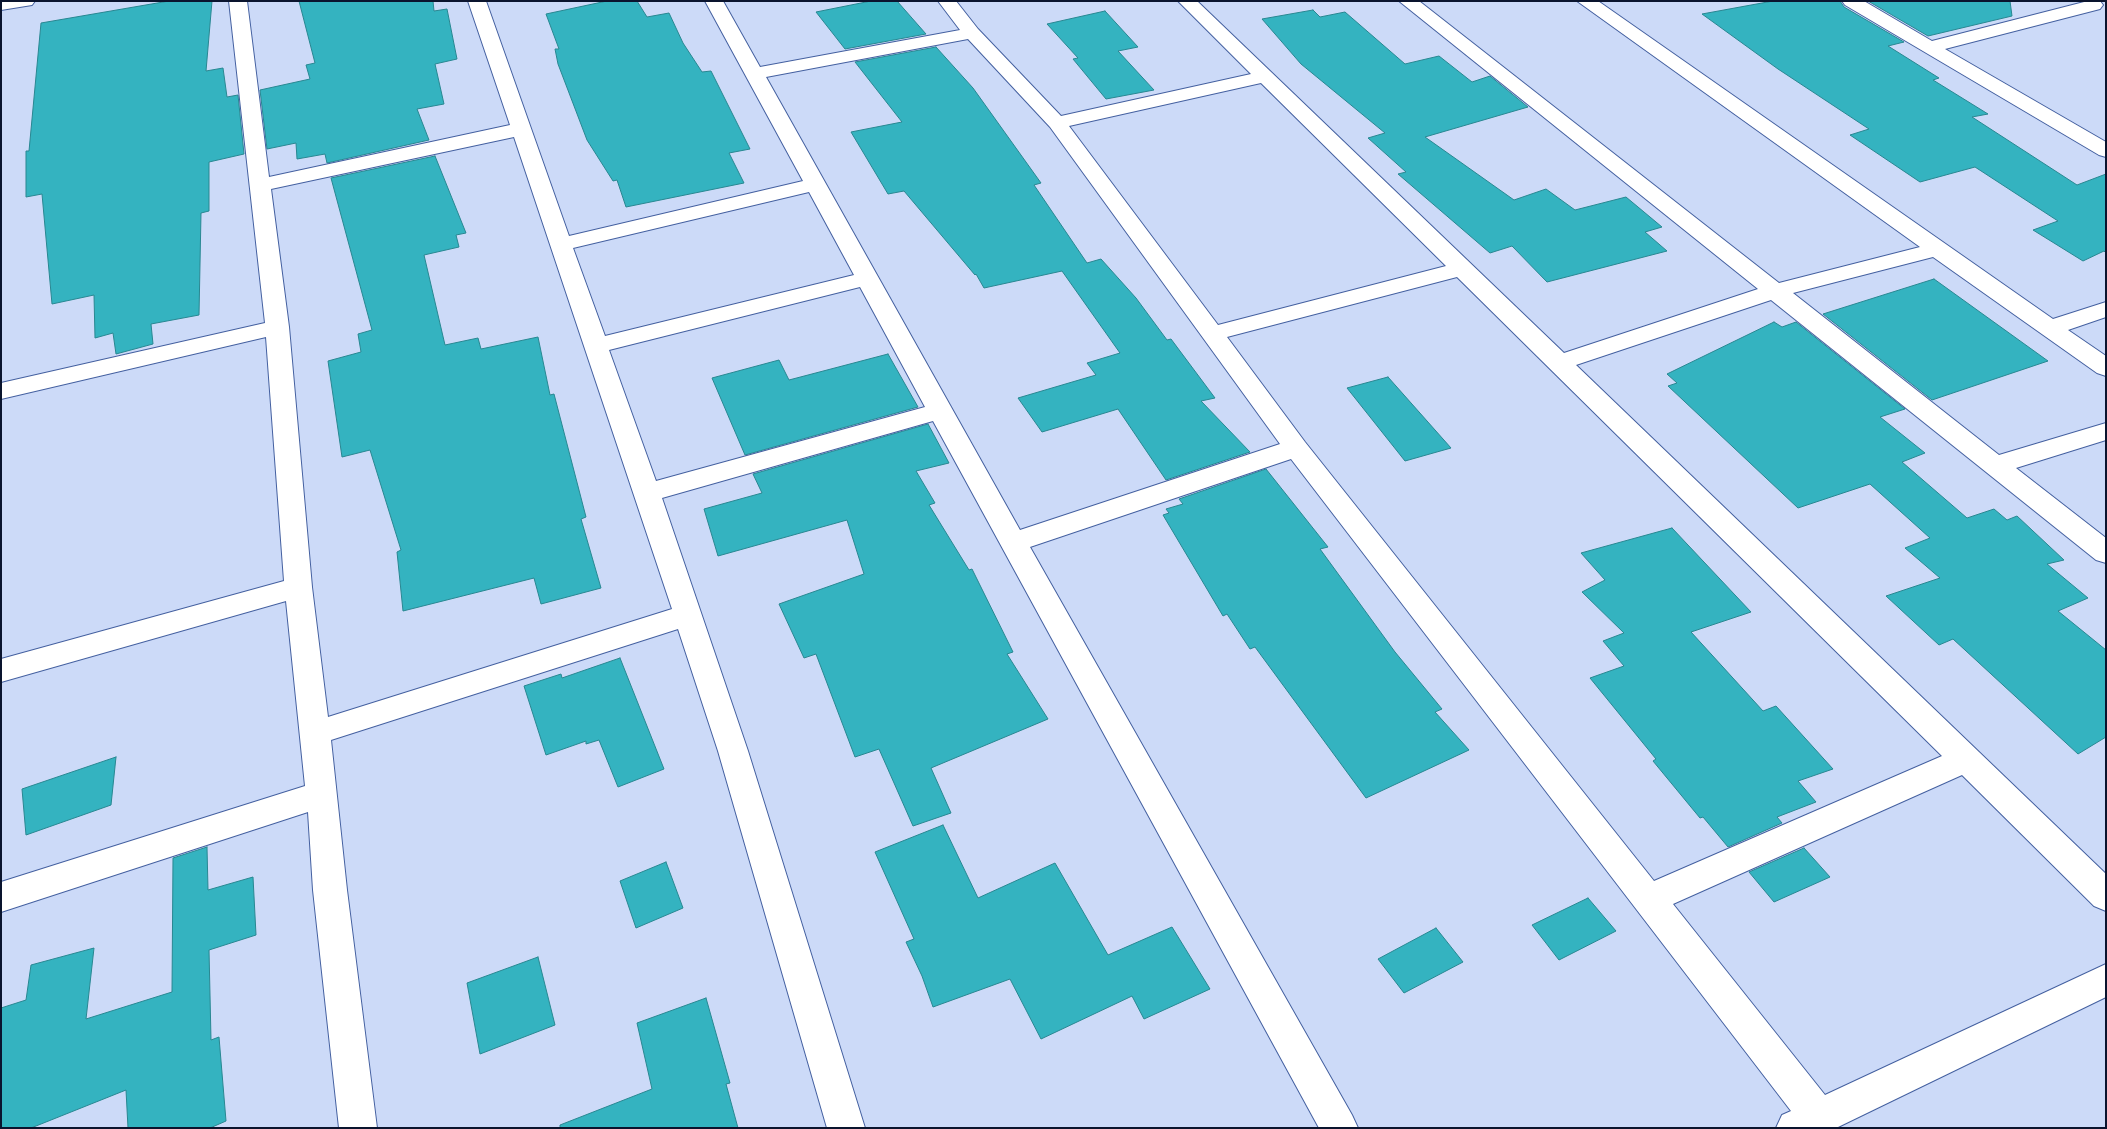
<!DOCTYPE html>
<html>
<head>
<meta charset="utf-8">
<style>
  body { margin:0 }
  #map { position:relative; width:2107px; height:1129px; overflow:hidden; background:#ccdaf8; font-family:Merriweather,serif }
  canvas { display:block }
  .frame { position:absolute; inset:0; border:2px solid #0a142e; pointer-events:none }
</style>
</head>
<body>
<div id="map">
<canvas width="2107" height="1129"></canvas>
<div class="frame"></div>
</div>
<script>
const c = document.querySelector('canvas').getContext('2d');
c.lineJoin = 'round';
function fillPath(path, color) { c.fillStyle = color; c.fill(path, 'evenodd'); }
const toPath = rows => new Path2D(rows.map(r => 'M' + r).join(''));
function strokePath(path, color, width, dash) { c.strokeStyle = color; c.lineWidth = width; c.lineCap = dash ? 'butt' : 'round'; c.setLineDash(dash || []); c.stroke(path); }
const building = toPath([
  [169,1,212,1,206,71,223,68,227,97,238,95,244,154,209,162,209,211,201,213,199,315,151,324,153,344,116,354,113,333,95,338,94,295,52,304,42,194,26,197,26,151,29,151,41,23,169,1],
  [299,1,433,1,434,11,447,9,457,59,435,64,444,104,417,109,429,140,327,163,325,154,297,159,296,143,267,149,260,90,310,79,306,65,315,63,299,1],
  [607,1,637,1,647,17,669,13,683,43,702,72,711,71,750,149,729,153,744,183,626,207,617,180,613,181,587,140,558,64,555,49,559,49,546,14,607,1],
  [871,1,897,1,926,34,845,49,816,12,871,1],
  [1773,1,1840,1,1844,7,1904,42,1888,46,1939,78,1933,80,1988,114,1972,117,2077,185,2106,174,2106,253,2104,251,2083,261,2033,230,2058,221,1975,167,1920,182,1850,135,1869,129,1778,69,1702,14,1773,1],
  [1868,1,2010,1,2012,16,1928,36,1868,1],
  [1313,10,1320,17,1345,12,1405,64,1439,56,1472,82,1490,76,1528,107,1425,137,1514,200,1546,189,1575,210,1626,197,1662,227,1645,232,1667,251,1547,282,1512,246,1490,253,1398,174,1406,172,1368,138,1385,133,1301,64,1262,19,1313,10],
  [1105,11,1138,47,1118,51,1154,90,1106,99,1073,59,1078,58,1047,24,1105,11],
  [936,47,973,88,1041,183,1034,185,1087,263,1101,259,1136,298,1167,340,1171,339,1215,398,1201,401,1250,452,1166,480,1118,409,1042,432,1018,398,1096,375,1087,363,1120,353,1062,271,984,288,976,274,975,275,904,191,888,194,851,132,902,122,855,62,936,47],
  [435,156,466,233,456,235,459,247,424,255,445,345,478,338,481,349,538,337,550,395,554,394,586,517,581,519,601,588,541,604,534,578,403,611,397,552,401,550,370,450,342,457,328,361,361,352,358,334,372,330,331,178,435,156],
  [1934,279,2048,361,1932,400,1823,314,1934,279],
  [1774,322,1782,327,1796,322,1905,409,1880,417,1925,453,1902,462,1967,518,1994,509,2007,520,2017,516,2064,560,2047,564,2088,598,2058,611,2106,650,2106,737,2078,754,1953,639,1939,645,1886,596,1940,578,1905,548,1930,538,1870,484,1798,508,1668,386,1677,383,1667,374,1774,322],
  [888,354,918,407,745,455,712,378,779,360,789,380,888,354],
  [1388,377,1451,448,1405,461,1347,388,1388,377],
  [928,424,949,463,916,471,935,503,929,505,969,570,972,569,1013,652,1007,654,1048,719,931,768,951,813,913,826,879,749,855,757,816,654,804,658,779,604,864,574,847,520,718,556,704,509,762,493,753,474,928,424],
  [1266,469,1328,547,1320,549,1395,652,1442,709,1435,712,1469,750,1366,798,1255,647,1250,649,1227,614,1223,616,1163,515,1169,513,1166,509,1183,504,1179,499,1266,469],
  [1672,528,1751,612,1691,632,1763,711,1776,706,1833,769,1798,781,1816,802,1777,817,1782,823,1728,847,1703,817,1700,818,1653,761,1656,759,1590,678,1624,666,1603,641,1624,633,1582,592,1605,580,1581,553,1672,528],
  [620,658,664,769,618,787,599,740,586,744,586,741,546,755,524,686,561,674,562,678,620,658],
  [116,757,111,805,26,835,22,789,116,757],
  [943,825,978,898,1055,863,1108,955,1172,927,1210,989,1144,1019,1132,996,1041,1039,1010,979,933,1007,922,976,906,942,914,939,875,852,943,825],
  [207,847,208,890,253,877,256,935,209,950,211,1040,219,1037,226,1121,210,1128,128,1128,126,1090,31,1128,1,1128,1,1008,26,1000,31,965,94,948,86,1019,172,992,173,858,207,847],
  [1804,848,1830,877,1774,902,1749,872,1804,848],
  [666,862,683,908,636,928,620,881,666,862],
  [1588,898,1616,931,1559,960,1532,925,1588,898],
  [1436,928,1463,962,1404,993,1378,959,1436,928],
  [538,957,555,1025,480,1054,467,983,538,957],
  [706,998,730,1083,726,1084,738,1128,560,1128,560,1125,652,1089,637,1023,706,998]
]);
fillPath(building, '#34b3c0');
strokePath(building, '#288791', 1);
const street = toPath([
  [1,1,35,1,32,5,1,10,1,1],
  [229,1,247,1,269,177,510,125,468,1,486,1,569,236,803,181,705,1,723,1,760,67,960,30,938,1,956,1,978,29,1061,116,1251,74,1178,1,1197,1,1564,353,1758,289,1399,1,1419,1,1779,283,1920,247,1577,1,1598,1,2053,319,2106,302,2106,317,2068,330,2106,356,2106,376,2097,373,1933,257,1793,293,1999,455,2106,423,2106,440,2016,468,2106,538,2106,563,2096,560,1771,300,1576,365,2106,874,2106,911,2094,906,1962,775,1673,904,1825,1095,2106,964,2106,997,1836,1128,1776,1128,1782,1115,1791,1111,1291,459,1030,547,1352,1115,1358,1128,1319,1128,933,421,662,498,748,751,865,1128,827,1128,718,751,678,629,331,740,347,890,377,1128,339,1128,313,890,308,812,1,912,1,882,305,786,286,601,1,682,1,659,284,581,266,337,1,399,1,383,265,323,229,1],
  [968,39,1050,127,1280,444,1020,530,766,77,968,39],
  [1261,83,1446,266,1218,325,1069,126,1261,83],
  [514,137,672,609,328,717,312,587,289,327,271,189,514,137],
  [809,192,854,275,605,336,573,248,809,192],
  [1457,277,1942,756,1654,881,1305,442,1227,337,1457,277],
  [860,287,925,407,656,481,609,350,860,287],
  [1842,1,1864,1,1932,41,2088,1,2100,1,2103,5,2100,9,1945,49,2106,142,2106,157,2099,155,1845,5,1842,1]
]);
strokePath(street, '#4460a0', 2);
fillPath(street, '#fff');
</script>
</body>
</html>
